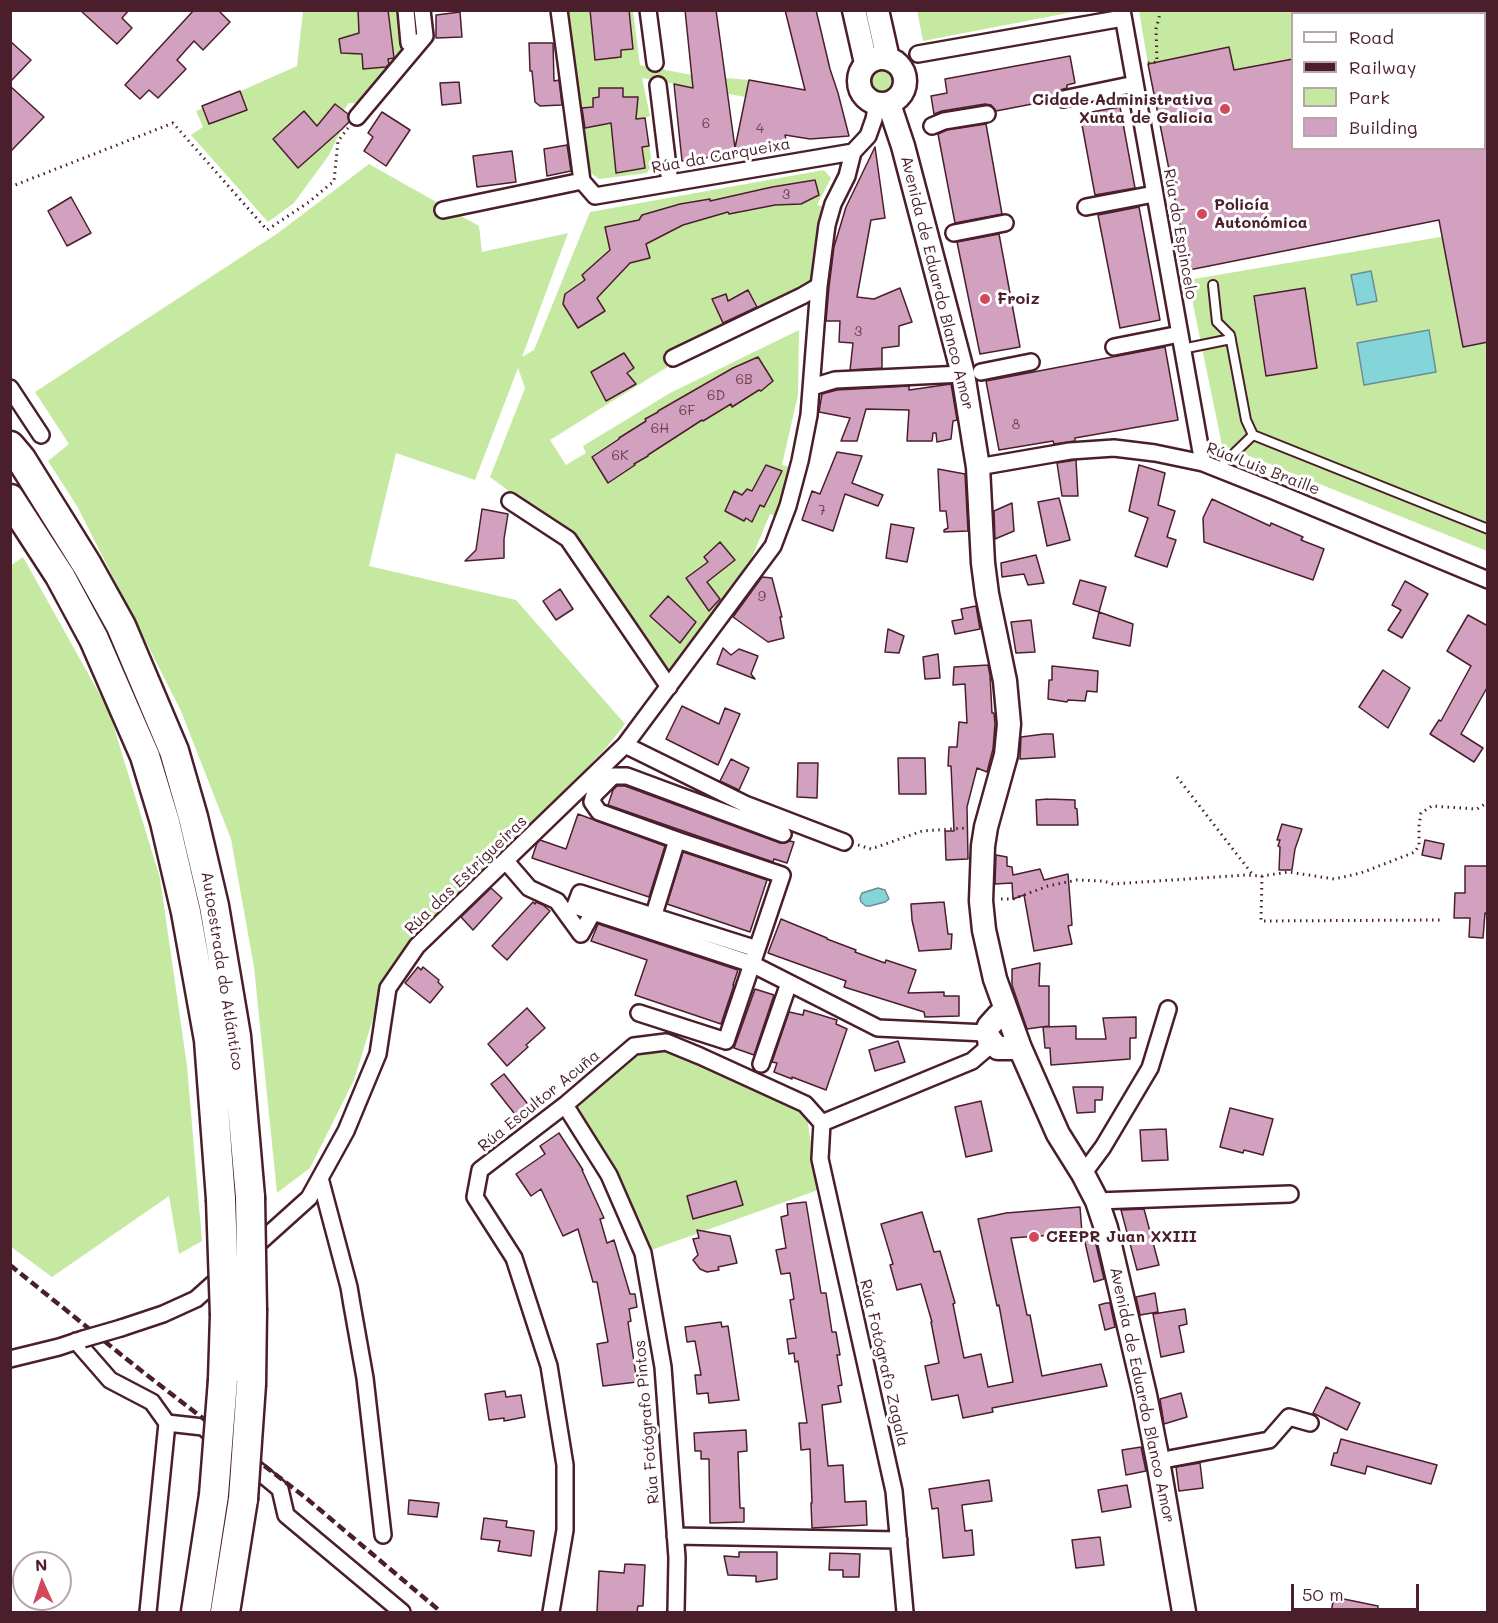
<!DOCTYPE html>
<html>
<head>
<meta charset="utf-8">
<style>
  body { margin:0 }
  #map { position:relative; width:1498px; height:1623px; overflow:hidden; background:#fff; font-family:Mali,sans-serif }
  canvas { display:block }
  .frame { position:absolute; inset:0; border:12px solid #4a1f2b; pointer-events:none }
  .legend { position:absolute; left:1291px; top:12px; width:195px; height:138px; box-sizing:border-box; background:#fff; border:2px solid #b7a5aa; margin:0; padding:8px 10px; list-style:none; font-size:18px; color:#4a1f2b }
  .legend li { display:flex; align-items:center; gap:12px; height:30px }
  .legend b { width:30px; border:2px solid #b7a5aa }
  .north { position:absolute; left:12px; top:1551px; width:60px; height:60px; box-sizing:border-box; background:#fff; border:2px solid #b7a5aa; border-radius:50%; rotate:357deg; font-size:16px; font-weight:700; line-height:24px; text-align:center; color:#4a1f2b }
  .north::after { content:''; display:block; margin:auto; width:21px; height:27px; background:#d1495b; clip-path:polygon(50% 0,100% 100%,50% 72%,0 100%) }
  .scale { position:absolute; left:1291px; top:1584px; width:128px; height:27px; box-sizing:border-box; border:3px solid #4a1f2b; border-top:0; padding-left:8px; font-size:18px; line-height:21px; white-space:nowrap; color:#4a1f2b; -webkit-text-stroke:4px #fff; paint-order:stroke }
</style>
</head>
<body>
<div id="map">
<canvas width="1498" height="1623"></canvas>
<div class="frame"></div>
<ul class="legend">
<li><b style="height:8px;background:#fff"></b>Road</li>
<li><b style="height:8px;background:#4a1f2b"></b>Railway</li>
<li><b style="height:16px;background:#c6e9a2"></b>Park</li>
<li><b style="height:16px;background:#d2a1bf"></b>Building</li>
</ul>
<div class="north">N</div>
<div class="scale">50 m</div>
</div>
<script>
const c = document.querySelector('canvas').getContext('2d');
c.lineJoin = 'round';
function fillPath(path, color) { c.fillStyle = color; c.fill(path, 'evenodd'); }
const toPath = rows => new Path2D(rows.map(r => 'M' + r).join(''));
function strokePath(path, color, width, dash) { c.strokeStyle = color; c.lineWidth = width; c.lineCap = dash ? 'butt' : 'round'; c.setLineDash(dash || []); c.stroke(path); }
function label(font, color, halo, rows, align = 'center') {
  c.font = font + ' Mali,sans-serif'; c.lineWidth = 6; c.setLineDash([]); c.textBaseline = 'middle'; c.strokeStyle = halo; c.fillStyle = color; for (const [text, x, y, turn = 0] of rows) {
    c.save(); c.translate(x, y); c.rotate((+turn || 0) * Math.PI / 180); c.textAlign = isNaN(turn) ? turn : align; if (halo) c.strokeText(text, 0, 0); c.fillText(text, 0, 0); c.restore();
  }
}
fillPath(toPath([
  [917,10,1078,10,1078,11,923,41],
  [1464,10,1465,13,1292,14,1292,59,1234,70,1229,47,1148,64,1139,11],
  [303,11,397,11,403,55,361,104,349,103,343,111,340,132,329,155,294,203,268,222,191,135,203,127,196,111,297,66],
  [565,11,633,11,640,65,692,75,749,80,745,97,642,78,650,116,645,118,652,164,647,173,599,179,588,171],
  '871 81a11 11 0 1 1 22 0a11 11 0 1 1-22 0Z',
  [369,164,479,226,482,252,568,233,522,357,534,350,590,212,824,170,831,178,817,205,825,207,811,285,727,332,665,357,669,366,550,440,566,465,586,453,583,446,670,393,799,330,798,395,782,465,798,469,783,519,770,514,752,557,676,670,669,671,579,543,490,477,525,388,518,368,475,480,396,453,369,566,516,600,625,724,606,748,386,977,354,1080,310,1168,277,1193,254,967,231,839,181,711,77,506,48,461,69,444,35,392,278,233],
  [1487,229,1487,551,1222,445,1188,280],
  [23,557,109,711,160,878,187,1066,202,1241,179,1254,169,1196,52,1277,10,1246,10,566],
  [666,1042,805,1104,818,1190,643,1253,565,1105,634,1046]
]), '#c6e9a2');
const water = toPath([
  [1371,271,1377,301,1357,305,1351,275,1371,271],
  [1429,330,1436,372,1364,385,1357,343,1429,330],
  [878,888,885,890,889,899,885,902,870,906,866,906,861,902,860,898,862,893,878,888]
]);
fillPath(water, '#84d5da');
strokePath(water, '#6d8c94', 1.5);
const building = toPath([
  [80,10,129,10,122,18,132,28,117,44,80,10],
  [194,10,218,10,230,22,203,50,194,41,177,60,186,69,158,98,149,90,140,99,125,85,194,10],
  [358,10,388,10,394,58,388,59,389,64,386,67,363,69,362,54,341,53,339,39,359,33,358,10],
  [590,10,629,10,633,49,621,50,621,57,595,60,590,10],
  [685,10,716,10,735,148,749,80,805,90,785,10,816,10,830,69,838,93,849,136,810,139,785,135,787,144,734,154,682,161,674,84,693,88,685,10],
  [460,12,462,37,436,38,436,15,460,12],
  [10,41,31,60,10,82,10,41],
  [529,43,553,43,554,81,559,80,562,105,540,106,535,102,532,71,530,71,529,43],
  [1229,47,1234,70,1293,59,1293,148,1488,148,1488,342,1463,347,1439,220,1189,270,1148,64,1229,47],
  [1070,56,1075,83,1067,85,1067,88,1057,91,1054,95,1053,100,996,111,991,105,985,104,942,111,934,114,931,96,947,93,945,79,1070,56],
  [459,82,461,103,442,105,440,83,459,82],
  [10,86,44,117,10,152,10,86],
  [599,88,623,88,623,97,638,97,636,119,645,118,649,146,642,147,645,168,616,173,611,123,585,128,582,108,593,107,593,98,599,97,599,88],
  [240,91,247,110,209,124,202,106,240,91],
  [335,104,348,114,349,122,342,129,298,168,273,139,304,111,317,126,335,104],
  [1120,107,1135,188,1095,195,1080,114,1120,107],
  [382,112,410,130,386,166,364,151,373,137,368,133,382,112],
  [986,124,1002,214,955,223,938,134,947,130,986,124],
  [567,145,571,171,547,176,544,149,567,145],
  [875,147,885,218,871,220,857,297,874,299,900,288,912,322,899,326,899,346,882,348,882,368,850,370,853,343,839,342,840,321,826,321,829,287,834,247,846,207,875,147],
  [512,151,516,182,477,187,473,156,512,151],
  [815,180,819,195,801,204,775,205,729,214,728,212,683,225,646,244,650,258,630,263,597,298,605,311,578,328,563,304,565,294,585,280,582,275,610,250,605,227,639,220,642,215,680,204,710,199,710,201,772,187,815,180],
  [71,197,91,233,67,246,48,211,71,197],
  [1139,207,1160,320,1120,328,1098,215,1139,207],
  [999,234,1020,347,980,354,957,242,999,234],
  [1305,288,1317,368,1266,376,1254,296,1305,288],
  [748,290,757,307,723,323,712,299,726,294,728,301,748,290],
  [1165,347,1178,420,1075,438,1075,441,1054,444,1053,441,999,450,986,381,1165,347],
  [624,353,634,368,627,373,636,384,606,401,591,372,624,353],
  [758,357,773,381,761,391,759,390,732,407,731,404,703,421,702,420,648,455,648,456,634,464,635,465,608,483,592,457,619,439,619,438,646,421,645,419,658,412,658,411,733,368,758,357],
  [951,384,957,420,953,421,951,439,937,442,936,433,933,433,932,441,907,441,909,410,866,409,857,441,841,441,850,418,819,412,822,394,837,390,909,386,909,390,951,384],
  [837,452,862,456,852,483,883,495,878,506,845,494,833,531,802,520,812,491,820,494,837,452],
  [1076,460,1078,496,1062,496,1057,463,1076,460],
  [766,465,782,471,764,507,760,505,752,522,746,518,744,521,725,511,734,491,742,495,747,489,752,491,766,465],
  [1139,465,1165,473,1158,505,1175,511,1167,537,1176,540,1167,567,1135,556,1148,518,1129,511,1139,465],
  [938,469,965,474,968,531,944,532,944,530,948,528,946,511,940,511,938,469],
  [1059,498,1070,540,1047,546,1038,502,1059,498],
  [1212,499,1270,526,1271,523,1303,537,1301,540,1324,549,1313,580,1204,542,1203,518,1212,499],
  [1012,503,1014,531,995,539,994,511,1012,503],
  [482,509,508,514,504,539,504,558,465,561,476,550,482,509],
  [891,524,914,528,907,562,886,558,891,524],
  [720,542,735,560,707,582,720,599,709,611,686,578,708,562,704,557,720,542],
  [1036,555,1044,583,1028,585,1024,574,1002,577,1001,563,1036,555],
  [762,577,772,578,782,617,780,617,784,638,768,642,733,617,762,577],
  [1080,580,1106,587,1099,612,1073,604,1080,580],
  [1405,581,1428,594,1402,638,1388,630,1401,610,1392,605,1405,581],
  [560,589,573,609,556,620,543,601,560,589],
  [668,596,696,622,680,643,650,616,668,596],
  [976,606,980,629,955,634,952,621,963,619,961,609,976,606],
  [1099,612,1133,624,1130,646,1093,638,1099,612],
  [1468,615,1488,626,1488,686,1461,734,1483,748,1474,762,1430,734,1439,720,1441,721,1471,666,1447,651,1468,615],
  [1031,620,1035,652,1016,653,1011,622,1031,620],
  [888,629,904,636,899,653,885,652,888,629],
  [723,648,731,655,739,649,758,656,751,674,755,679,717,664,723,648],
  [938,654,940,678,925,679,923,657,938,654],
  [988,665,990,675,992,713,994,713,995,724,993,749,987,772,977,768,967,807,968,859,946,860,945,831,954,831,951,766,948,766,949,747,957,747,959,722,967,723,965,684,953,685,954,667,988,665],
  [1052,666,1098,671,1097,692,1087,691,1085,701,1068,700,1067,702,1048,699,1049,680,1052,680,1052,666],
  [1383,670,1410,688,1388,728,1359,707,1383,670],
  [682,706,719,724,725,708,740,714,718,765,666,739,682,706],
  [1044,734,1053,734,1055,757,1020,759,1021,737,1044,734],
  [898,758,925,758,926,794,899,794,898,758],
  [731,759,749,768,739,790,720,781,731,759],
  [798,763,818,763,817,798,797,797,798,763],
  [617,786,625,786,780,843,785,843,790,841,794,842,787,863,774,859,773,862,608,805,613,790,617,786],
  [1048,799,1075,800,1075,808,1077,809,1078,825,1037,825,1036,800,1048,799],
  [578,814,665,846,649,897,532,858,537,843,540,840,566,849,578,814],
  [1282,824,1302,829,1295,849,1292,870,1279,870,1280,847,1278,846,1280,840,1277,840,1282,824],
  [1425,840,1444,844,1441,859,1422,855,1425,840],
  [683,852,767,880,750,932,667,904,683,852],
  [996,855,1007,857,1007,866,1012,867,1013,875,1040,869,1044,880,1068,874,1072,925,1068,926,1072,944,1034,951,1024,895,1013,899,1012,883,995,884,996,855],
  [1465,866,1488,866,1488,914,1485,913,1483,938,1469,937,1470,918,1454,918,1455,893,1465,893,1465,866],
  [491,888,502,898,473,930,461,917,491,888],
  [533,902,535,904,536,902,543,905,550,911,507,960,492,946,533,902],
  [944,902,948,934,952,934,951,949,919,951,912,920,911,904,944,902],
  [781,919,827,938,827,939,856,950,855,952,885,963,886,960,916,970,908,993,944,992,944,996,959,996,959,1016,925,1017,924,1012,844,987,846,981,768,953,781,919],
  [598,924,738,970,733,985,734,985,721,1024,635,995,647,960,591,941,598,924],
  [1040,963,1039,986,1049,986,1049,1026,1027,1029,1012,985,1012,969,1040,963],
  [418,967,421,970,423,967,439,980,438,982,443,987,430,1003,405,983,418,967],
  [755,989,774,995,754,1055,734,1048,755,989],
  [527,1008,545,1028,526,1045,528,1047,507,1066,488,1044,527,1008],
  [804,1010,837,1020,836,1024,847,1029,826,1090,792,1077,792,1079,774,1072,777,1063,772,1062,789,1012,803,1015,804,1010],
  [1136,1017,1136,1038,1130,1038,1130,1059,1051,1065,1050,1048,1045,1048,1043,1027,1076,1026,1076,1039,1106,1039,1103,1018,1136,1017],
  [898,1041,905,1062,875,1071,869,1050,898,1041],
  [504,1074,531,1108,518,1118,491,1084,504,1074],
  [1073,1087,1103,1087,1102,1100,1095,1100,1095,1112,1077,1113,1073,1087],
  [981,1101,992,1151,966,1157,955,1107,981,1101],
  [1230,1108,1273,1119,1263,1155,1244,1150,1243,1153,1220,1147,1230,1108],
  [1166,1129,1168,1160,1142,1161,1140,1130,1166,1129],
  [559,1133,583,1170,582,1170,604,1218,600,1219,607,1243,614,1240,630,1294,635,1294,637,1307,629,1309,631,1321,628,1322,637,1382,603,1386,597,1344,608,1342,597,1282,593,1282,578,1229,563,1236,541,1189,531,1196,516,1174,545,1154,540,1146,559,1133],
  [736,1181,743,1205,693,1219,687,1196,736,1181],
  [806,1202,821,1293,826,1293,832,1332,836,1332,840,1355,837,1355,842,1385,838,1386,841,1402,822,1405,828,1466,843,1465,845,1502,866,1501,867,1525,812,1528,811,1503,812,1503,810,1449,801,1450,799,1423,807,1423,798,1361,795,1362,794,1353,789,1354,787,1339,796,1338,790,1300,794,1299,790,1273,781,1274,776,1250,786,1248,781,1217,788,1215,787,1204,806,1202],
  [1080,1207,1082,1233,1011,1238,1027,1315,1030,1315,1042,1376,1101,1364,1107,1386,992,1408,993,1412,963,1418,958,1395,932,1400,925,1366,939,1363,931,1322,932,1322,921,1284,897,1290,890,1265,893,1264,881,1224,922,1212,934,1252,940,1251,955,1303,953,1304,964,1358,981,1354,988,1387,1013,1382,999,1305,997,1306,978,1219,1006,1213,1080,1207],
  [1144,1209,1159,1265,1137,1270,1121,1210,1144,1209],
  [697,1230,730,1236,737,1263,718,1267,719,1270,707,1272,700,1269,693,1260,698,1255,693,1239,699,1238,697,1230],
  [1094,1236,1104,1279,1094,1282,1084,1238,1094,1236],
  [1155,1293,1158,1312,1140,1315,1136,1297,1155,1293],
  [1106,1303,1110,1303,1115,1327,1105,1330,1099,1305,1106,1303],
  [1185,1309,1187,1324,1179,1326,1184,1352,1161,1357,1153,1314,1185,1309],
  [721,1322,722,1327,728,1326,739,1400,709,1403,708,1393,697,1394,695,1375,701,1375,695,1341,687,1342,685,1327,721,1322],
  [1326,1387,1360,1403,1347,1430,1313,1413,1326,1387],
  [505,1391,506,1397,521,1395,525,1417,504,1421,504,1418,489,1420,485,1394,505,1391],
  [1181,1393,1187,1417,1164,1424,1160,1399,1181,1393],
  [746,1430,747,1451,738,1452,740,1508,744,1508,744,1522,710,1523,709,1459,701,1459,701,1451,695,1451,694,1433,746,1430],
  [1341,1439,1437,1465,1431,1484,1367,1466,1365,1474,1331,1465,1334,1453,1337,1453,1341,1439],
  [1141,1447,1146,1471,1126,1475,1122,1450,1141,1447],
  [1200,1463,1203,1488,1179,1491,1176,1467,1200,1463],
  [989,1480,992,1501,962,1505,965,1531,972,1530,974,1555,943,1558,938,1508,932,1509,929,1489,989,1480],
  [1127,1485,1131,1507,1102,1512,1098,1490,1127,1485],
  [409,1500,439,1503,437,1517,408,1514,409,1500],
  [484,1518,507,1521,506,1527,534,1531,531,1556,498,1551,500,1541,481,1539,484,1518],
  [1100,1537,1104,1565,1076,1568,1072,1540,1100,1537],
  [739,1552,777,1552,777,1579,756,1582,756,1576,728,1575,724,1556,739,1557,739,1552],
  [830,1553,860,1554,859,1577,843,1577,843,1570,829,1570,830,1553],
  [625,1564,645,1565,643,1606,638,1606,637,1612,597,1612,599,1571,624,1573,625,1564],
  [1334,1597,1378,1606,1378,1612,1331,1612,1334,1597]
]);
fillPath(building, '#d2a1bf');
strokePath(building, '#4a1f2b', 1.5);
const lane = toPath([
  [1213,285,1217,322,1230,335,1246,420,1253,435,1488,529],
  [1182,349,1231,339],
  [1219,468,1253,435]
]);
const street = toPath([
  [406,10,409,43],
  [559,10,582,181,595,196,853,152],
  [648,10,655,63],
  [1122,10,1203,463],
  [918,54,1123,18],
  [658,85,670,183],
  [1063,99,1135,84],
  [357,117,425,36,422,10],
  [932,126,944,121,987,114],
  [1086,207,1154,194],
  [443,210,582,181],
  [954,233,1005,223],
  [1114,347,1180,334],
  [673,358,802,296,819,286],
  [981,372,1031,362],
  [812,387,835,380,963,374],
  [10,388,41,435],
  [978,467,1070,451,1114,448,1155,453,1203,463,1271,490,1488,580],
  [510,501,568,539,669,687],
  [625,745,745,804,844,842],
  [507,859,510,866,529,888,557,901,581,934,593,912],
  [651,924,677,840],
  [639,1013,726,1041,782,875,677,840,599,812,592,802,594,795,613,776,627,776,783,834],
  [761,1064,789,983],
  [565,1105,609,1175,643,1253,663,1367,677,1558,676,1612],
  [822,1123,820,1159,894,1491,905,1612],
  [1083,1174,1103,1147,1150,1068,1168,1009],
  [320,1178,349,1287,352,1305,365,1378,383,1535],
  [1097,1201,1290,1194],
  [250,1251,309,1198,346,1131,378,1054,388,988,417,946,625,745,773,546,788,506,800,461,809,415,819,286,827,225,833,204,847,176,853,152,868,136,874,119,877,104],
  [121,1328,163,1314,196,1299,225,1273],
  [76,1341,110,1380,152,1402,167,1423,148,1612],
  [10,1359,59,1347,83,1339],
  [167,1423,203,1427,221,1442],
  [245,1460,280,1489,286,1515,402,1612],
  [1158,1461,1269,1440,1289,1417,1310,1423],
  [675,1536,899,1540],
  [551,1612,565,1530,565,1465,549,1366,514,1258,475,1197,480,1170,565,1105,634,1046,666,1042,700,1056,805,1104,822,1123,972,1061,986,1049,986,1033,878,1028,752,964,575,906,580,893,757,949]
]);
const secondary = toPath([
  [854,10,866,63],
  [877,10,888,59],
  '859 81a23 23 0 1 1 46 0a23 23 0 1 1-46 0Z',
  [889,104,903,146,963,374,978,467,983,563,987,594,1005,681,1009,724,1006,755,986,827,983,846,981,901,984,930,995,979,1020,1048,1058,1134,1083,1174,1097,1201,1106,1228,1145,1395,1158,1461,1184,1612],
  [1007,1015,998,1016,989,1026,986,1033,992,1042,998,1048,1020,1048]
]);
const highway = toPath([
  [10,446,21,459,87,565,121,626,174,751,193,817,214,906,236,1036,250,1197],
  [10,499,60,576,94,639,145,756,165,822,186,912,209,1040,221,1199],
  [223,1380,225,1315],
  [251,1384,252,1311],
  [196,1612,214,1495],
  [225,1612,243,1499]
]);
strokePath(lane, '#4a1f2b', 12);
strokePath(street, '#4a1f2b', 20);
strokePath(secondary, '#4a1f2b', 27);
strokePath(highway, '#4a1f2b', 33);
strokePath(toPath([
  [1148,63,1157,62,1156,29,1161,10],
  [10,187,173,123,267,230,309,202,334,181,338,141,348,128],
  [1177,777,1253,875],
  [1488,817,1488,825],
  [858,845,871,849,922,831,967,828],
  [1262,876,1261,921,1440,920],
  [1001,899,1013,899,1048,886,1077,880,1103,881,1113,884,1246,875,1262,876,1289,872,1334,879,1361,873,1415,852,1419,845,1419,826,1421,813,1432,806,1477,809,1488,802]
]), '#4a1f2b', 3, [1.5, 4.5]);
strokePath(lane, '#fff', 8);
strokePath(street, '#fff', 15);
strokePath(secondary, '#fff', 22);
strokePath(highway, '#fff', 28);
strokePath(toPath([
  [10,1265,134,1365,306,1498,441,1612]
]), '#4a1f2b', 4.5, [9, 4.5]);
const streetBridge = toPath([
  [83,1339,121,1328]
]);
const highwayBridge = toPath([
  [250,1197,252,1311],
  [221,1199,225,1315],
  [214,1495,223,1380],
  [243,1499,251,1384]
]);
strokePath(streetBridge, '#4a1f2b', 20, []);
strokePath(highwayBridge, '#4a1f2b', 33, []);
strokePath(streetBridge, '#fff', 15);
strokePath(highwayBridge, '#fff', 28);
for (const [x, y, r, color] of [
  [1225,109,6,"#d1495b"],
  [1202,214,6,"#d1495b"],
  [985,299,6,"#d1495b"],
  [1034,1237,6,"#d1495b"]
]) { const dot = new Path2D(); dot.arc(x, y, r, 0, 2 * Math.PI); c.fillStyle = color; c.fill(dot); strokePath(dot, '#fff', 2); }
label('14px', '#6c4050', null, [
  ["6",706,124],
  ["4",760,129],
  ["3",786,195],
  ["3",858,332],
  ["6B",744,380],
  ["6D",716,396],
  ["6F",687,411],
  ["8",1016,425],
  ["6H",660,429],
  ["6K",620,456],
  ["7",822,511],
  ["9",762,597]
]);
label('bold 16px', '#4a1f2b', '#fff', [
  ["Cidade Administrativa",1213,100,"right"],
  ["Xunta de Galicia",1213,118,"right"],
  ["Policía",1214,205],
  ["Autonómica",1214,223],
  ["Froiz",997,299],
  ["CEEPR Juan XXIII",1046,1237]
], 'left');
label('16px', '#4a1f2b', '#fff', [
  ["Rúa da Carqueixa",721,156,-10],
  ["Rúa do Espincelo",1180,234,80],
  ["Avenida de Eduardo Blanco Amor",937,283,76],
  ["Rúa Luis Braille",1263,469,21],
  ["Rúa das Estrigueiras",466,875,-44],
  ["Autoestrada do Atlántico",222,971,81],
  ["Rúa Escultor Acuña",539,1101,-39],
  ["Rúa Fotógrafo Zagala",884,1363,77],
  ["Avenida de Eduardo Blanco Amor",1142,1395,78],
  ["Rúa Fotógrafo Pintos",647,1422,-95]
]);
</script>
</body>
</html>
